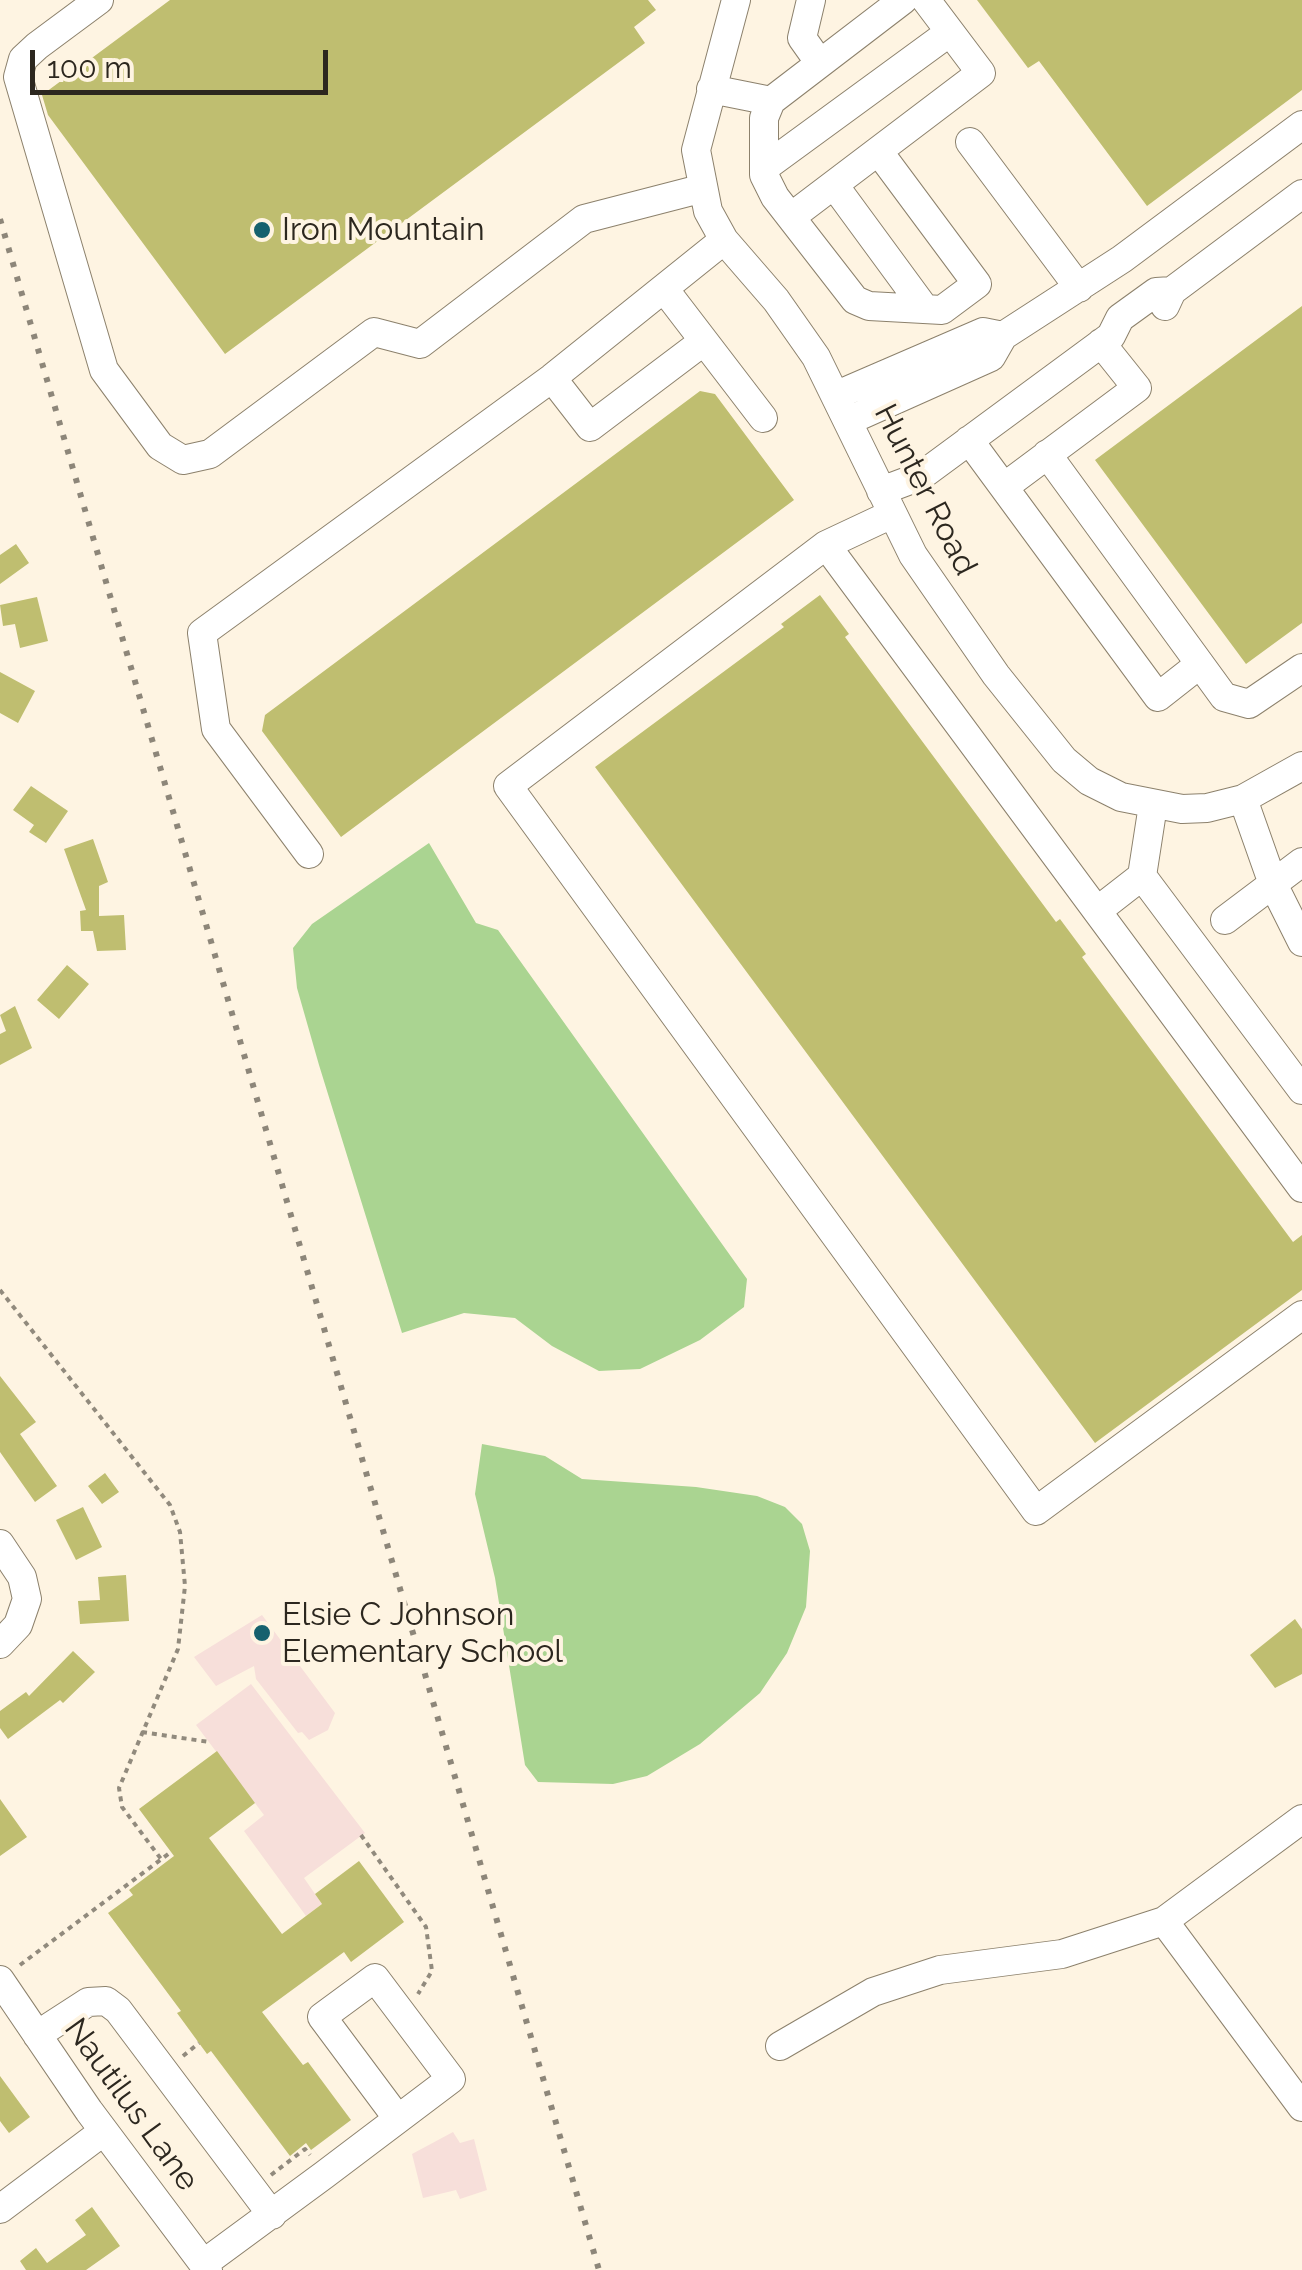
<!DOCTYPE html>
<html>
<head>
<meta charset="utf-8">
<style>
  body { margin:0 }
  #map { position:relative; width:1302px; height:2270px; overflow:hidden; background:#fef4e2; font-family:Raleway,sans-serif }
  canvas { display:block }
  .scale { position:absolute; left:30px; top:50px; width:298px; height:45px; box-sizing:border-box; border:5px solid #2c271f; border-top:0; padding-left:12px; font-size:30px; line-height:35px; white-space:nowrap; color:#2c271f; -webkit-text-stroke:8px #fef4e2; paint-order:stroke }
</style>
</head>
<body>
<div id="map">
<canvas width="1302" height="2270"></canvas>
<div class="scale">100 m</div>
</div>
<script>
const c = document.querySelector('canvas').getContext('2d');
c.lineJoin = 'round';
function fillPath(path, color) { c.fillStyle = color; c.fill(path, 'evenodd'); }
const toPath = rows => new Path2D(rows.map(r => 'M' + r).join(''));
function strokePath(path, color, width, dash) { c.strokeStyle = color; c.lineWidth = width; c.lineCap = dash ? 'butt' : 'round'; c.setLineDash(dash || []); c.stroke(path); }
function label(font, color, halo, rows, align = 'center') {
  c.font = font + ' Raleway,sans-serif'; c.lineWidth = 8; c.setLineDash([]); c.textBaseline = 'middle'; c.strokeStyle = halo; c.fillStyle = color; for (const [text, x, y, turn = 0] of rows) {
    c.save(); c.translate(x, y); c.rotate((+turn || 0) * Math.PI / 180); c.textAlign = isNaN(turn) ? turn : align; if (halo) c.strokeText(text, 0, 0); c.fillText(text, 0, 0); c.restore();
  }
}
fillPath(toPath([
  [262,1615,335,1713,328,1730,309,1740,302,1732,298,1733,256,1679,254,1666,216,1686,194,1657],
  [251,1684,365,1833,304,1878,322,1904,306,1916,244,1831,264,1815,196,1725],
  [453,2132,460,2143,474,2139,487,2190,460,2199,456,2190,423,2198,412,2154]
]), '#f7dfda');
fillPath(toPath([
  [429,843,476,923,498,930,747,1279,744,1307,700,1340,640,1369,599,1371,552,1346,515,1318,464,1313,402,1333,319,1065,297,988,293,948,312,924],
  [482,1444,545,1456,582,1479,696,1487,757,1496,785,1507,802,1524,810,1551,806,1607,787,1653,760,1693,700,1744,647,1776,613,1784,538,1782,525,1765,495,1578,475,1494]
]), '#aad491');
fillPath(toPath([
  [170,0,648,0,656,10,634,27,645,43,225,354,48,115,42,95],
  [977,0,1302,0,1302,90,1147,206,1039,61,1028,68],
  [1302,306,1302,623,1246,664,1095,460],
  [700,391,715,394,794,500,341,837,262,731,265,715],
  [16,544,29,563,0,584,0,555],
  [820,595,849,634,845,637,1056,922,1060,919,1086,954,1082,957,1293,1242,1302,1235,1302,1290,1095,1443,595,767,784,627,781,624],
  [37,597,48,641,20,648,15,624,3,626,0,605],
  [0,672,35,691,18,723,0,713],
  [31,786,68,811,46,843,29,832,34,825,13,810],
  [93,839,108,882,99,886,99,916,124,915,126,950,97,951,93,931,81,931,80,911,86,910,64,849],
  [67,965,89,984,59,1019,37,1000],
  [15,1006,32,1048,0,1065,0,1034,6,1031,0,1015],
  [0,1376,36,1422,20,1434,57,1486,35,1502,0,1452],
  [105,1473,119,1492,102,1504,88,1486],
  [83,1507,102,1547,76,1560,56,1520],
  [126,1575,129,1621,80,1624,78,1601,100,1600,98,1577],
  [1295,1619,1302,1629,1302,1674,1275,1688,1250,1655],
  [73,1651,95,1672,63,1703,60,1700,8,1739,0,1728,0,1711,26,1692,29,1696],
  [217,1751,255,1803,209,1838,282,1934,322,1904,315,1894,359,1861,404,1922,351,1962,344,1952,262,2012,303,2065,308,2062,351,2120,311,2150,306,2143,290,2156,211,2051,207,2054,177,2013,181,2011,108,1913,133,1895,129,1890,174,1856,139,1809],
  [0,1799,27,1837,0,1856],
  [0,2076,30,2117,9,2133,0,2121],
  [92,2207,120,2246,86,2270,26,2270,20,2261,36,2248,47,2263,86,2235,75,2220]
]), '#bfbe70');
const minor = toPath([
  [99,0,37,46,23,59,18,77,104,370,160,446,183,460,210,454,374,332,420,344,584,219,700,189],
  [736,0,696,150,708,211,724,240,776,300,816,357,913,555,996,675,1064,760,1089,781,1121,797,1182,809,1207,808,1243,799,1302,766],
  [811,0,802,38,819,62],
  [711,89,771,101],
  [970,142,1079,288],
  [879,152,977,284,942,310,869,306,855,300,775,197,764,175,764,118,771,101,903,0],
  [764,168,950,32],
  [834,185,925,309],
  [791,217,981,73,926,0],
  [665,290,763,418],
  [1165,306,1172,291,1302,194],
  [552,378,590,427,704,341],
  [837,395,983,332,1003,336],
  [850,420,991,357,1003,336,1122,259,1302,125],
  [969,440,1158,697,1200,664],
  [1047,454,1224,697,1249,704,1302,668],
  [1004,487,1137,388,1101,343],
  [881,491,921,476,1111,336,1120,318,1156,292,1172,291],
  [892,514,826,545,508,786,1036,1511,1302,1315],
  [826,545,1302,1188],
  [1243,799,1273,884,1302,942],
  [1153,805,1142,876,1302,1090],
  [309,854,216,729,202,633,552,378,724,240],
  [1097,911,1142,876],
  [1225,920,1302,862],
  [0,1544,22,1577,27,1599,18,1625,0,1644],
  [1164,1921,1302,2107],
  [0,1980,89,2111,208,2270],
  [37,2035,88,2002,106,2001,118,2010,272,2215],
  [780,2046,873,1992,940,1970,1062,1954,1164,1921,1302,1819],
  [0,2209,104,2131],
  [203,2264,324,2175,451,2079,375,1978,322,2017,398,2119]
]);
strokePath(minor, '#8c816c', 30);
strokePath(toPath([
  [0,1290,170,1505,180,1532,185,1586,178,1649,119,1788,122,1807,161,1859],
  [142,1732,209,1742],
  [361,1835,426,1927,432,1971,418,1994],
  [20,1965,171,1852],
  [183,2056,199,2043],
  [271,2175,305,2149,310,2155]
]), '#918a7d', 4, [5, 5]);
strokePath(minor, '#fff', 28);
strokePath(toPath([
  [0,219,599,2270]
]), '#8d8679', 6, [5, 10]);
for (const [x, y, r, color] of [
  [262,230,10,"#16616e"],
  [262,1633,10,"#16616e"]
]) { const dot = new Path2D(); dot.arc(x, y, r, 0, 2 * Math.PI); c.fillStyle = color; c.fill(dot); strokePath(dot, '#fef4e2', 4); }
label('32px', '#2c271f', '#fef4e2', [
  ["Iron Mountain",282,230],
  ["Elsie C Johnson",282,1615],
  ["Elementary School",282,1652]
], 'left');
label('32px', '#2c271f', '#fef4e2', [
  ["Hunter Road",925,490,63],
  ["Nautilus Lane",131,2105,54]
]);
</script>
</body>
</html>
